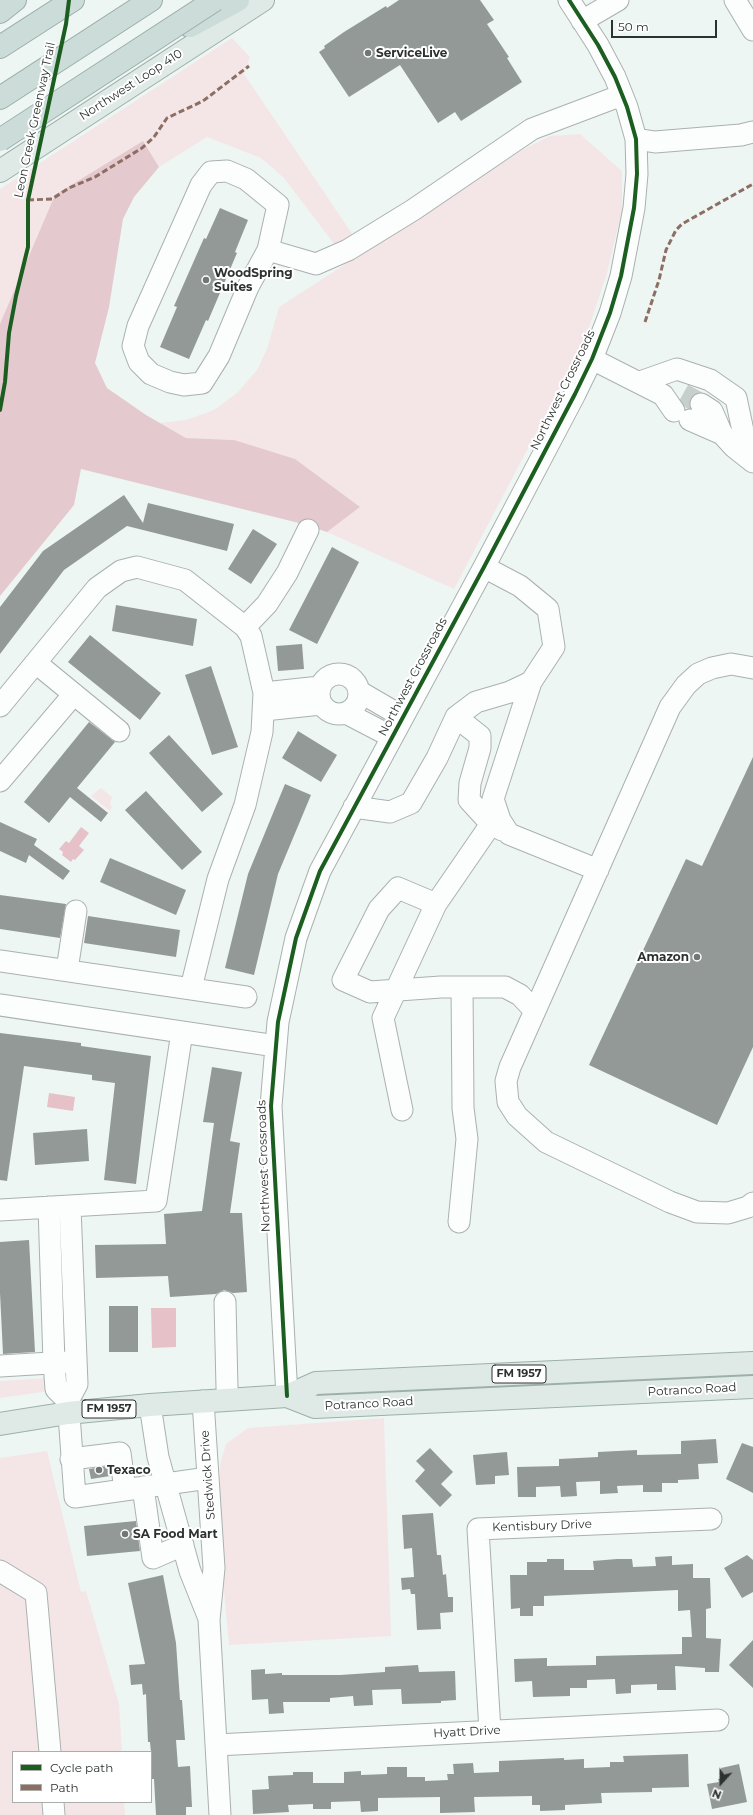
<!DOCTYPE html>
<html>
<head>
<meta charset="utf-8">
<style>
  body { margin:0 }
  #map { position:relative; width:753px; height:1815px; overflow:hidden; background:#edf6f3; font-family:Montserrat,sans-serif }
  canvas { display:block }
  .legend { position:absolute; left:12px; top:1751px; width:140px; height:52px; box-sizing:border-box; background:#fff; border:1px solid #abadac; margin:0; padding:5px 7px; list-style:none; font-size:12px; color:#2c3230 }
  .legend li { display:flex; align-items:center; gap:8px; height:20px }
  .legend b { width:20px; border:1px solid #abadac }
  .north { position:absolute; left:701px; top:1763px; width:40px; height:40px; -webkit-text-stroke:3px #fff; paint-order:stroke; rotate:201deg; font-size:11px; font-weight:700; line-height:16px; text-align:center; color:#2c3230 }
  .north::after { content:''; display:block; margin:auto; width:14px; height:18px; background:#2c3230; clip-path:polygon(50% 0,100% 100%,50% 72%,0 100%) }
  .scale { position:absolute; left:611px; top:20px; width:106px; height:18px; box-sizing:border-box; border:2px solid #2c3230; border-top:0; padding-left:5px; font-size:12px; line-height:14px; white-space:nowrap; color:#2c3230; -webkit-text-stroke:3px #fff; paint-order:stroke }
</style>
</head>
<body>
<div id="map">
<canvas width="753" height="1815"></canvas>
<ul class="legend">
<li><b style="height:5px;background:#1b5e20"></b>Cycle path</li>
<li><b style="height:5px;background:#8d6e63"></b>Path</li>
</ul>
<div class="north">N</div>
<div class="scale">50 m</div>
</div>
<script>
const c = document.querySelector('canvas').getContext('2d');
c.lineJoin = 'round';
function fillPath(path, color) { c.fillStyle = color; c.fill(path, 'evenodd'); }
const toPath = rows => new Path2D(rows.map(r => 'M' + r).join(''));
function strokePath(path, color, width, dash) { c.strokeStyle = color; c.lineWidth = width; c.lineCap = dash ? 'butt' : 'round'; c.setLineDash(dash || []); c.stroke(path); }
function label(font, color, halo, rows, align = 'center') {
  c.font = font + ' Montserrat,sans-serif'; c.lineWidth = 4; c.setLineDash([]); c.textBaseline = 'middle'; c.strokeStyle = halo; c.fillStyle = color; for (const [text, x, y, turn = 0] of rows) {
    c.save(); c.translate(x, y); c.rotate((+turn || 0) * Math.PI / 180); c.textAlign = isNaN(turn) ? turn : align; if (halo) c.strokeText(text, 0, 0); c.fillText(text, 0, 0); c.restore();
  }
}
fillPath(toPath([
  [232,38,250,57,244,74,353,235,335,245,284,178,261,158,207,137,159,167,143,142,137,145,88,346,74,505,0,596,0,189],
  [580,134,622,171,622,210,607,273,588,330,566,376,454,589,327,532,360,507,234,440,186,438,160,423,186,420,214,410,237,393,257,370,267,349,279,307,526,148,550,136],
  [101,788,112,797,110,804,112,807,110,811,91,796],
  [49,1378,49,1391,0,1398,0,1381],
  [384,1418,391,1636,229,1645,220,1549,220,1465,226,1444,248,1428],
  [47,1451,81,1592,86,1591,119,1704,122,1752,13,1752,13,1802,124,1802,125,1815,0,1815,0,1458]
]), '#f4e6e7');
fillPath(toPath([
  [143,141,159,167,134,197,123,219,109,307,95,363,107,388,146,415,186,438,234,440,295,459,360,507,327,532,303,524,81,469,74,505,0,596,0,324,55,195]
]), '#e4c9ce');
fillPath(toPath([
  [81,827,89,833,79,846,84,850,75,860,73,859,71,862,62,855,63,852,59,849,66,841,69,843],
  [49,1093,75,1097,73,1111,47,1107],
  [151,1308,176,1308,176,1347,152,1348]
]), '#e6c2c8');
fillPath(toPath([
  [399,0,480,0,494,20,487,24,509,57,507,58,522,82,461,121,455,112,438,123,400,65,349,97,319,52,325,48,324,46,344,32,386,6,387,8],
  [220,208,248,220,235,252,237,253,208,321,206,320,189,359,160,347,177,307,174,306,204,238,206,239],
  [124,495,143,523,148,503,234,524,227,551,127,526,64,570,0,654,0,607,43,551],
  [253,529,277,544,251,584,228,569],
  [332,547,359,562,317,644,289,630],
  [116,605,197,619,193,646,112,631],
  [90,635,161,693,140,720,68,662],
  [302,644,304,669,278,671,276,646],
  [211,666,238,747,212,755,185,675],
  [89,722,115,742,77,788,108,813,101,822,70,797,49,823,24,802],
  [298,731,337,755,321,782,282,758],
  [169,735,223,794,202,812,149,753],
  [753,757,753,1047,717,1125,589,1065,686,859,702,866],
  [285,784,311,795,278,874,254,975,225,968,248,874],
  [146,791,202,852,182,870,125,810],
  [0,822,37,839,34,845,70,871,63,880,29,855,26,863,0,851],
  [110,858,186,890,176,915,100,882],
  [0,895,66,904,60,938,0,929],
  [88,916,180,930,176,957,84,943],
  [0,1033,81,1043,81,1046,151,1056,136,1184,104,1180,115,1083,92,1080,92,1075,24,1066,7,1181,0,1180],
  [212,1067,242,1072,230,1141,240,1143,230,1213,242,1213,247,1292,233,1293,224,1290,216,1294,170,1297,168,1276,96,1278,95,1245,166,1244,164,1214,202,1211,214,1123,203,1122],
  [87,1129,89,1161,35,1165,33,1133],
  [29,1240,35,1352,3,1354,0,1293,0,1242],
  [109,1306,138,1306,138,1352,109,1352],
  [716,1439,718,1463,698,1464,699,1479,678,1480,678,1483,662,1483,662,1492,643,1492,643,1485,617,1486,618,1493,600,1494,600,1481,576,1482,577,1496,561,1497,560,1486,536,1487,536,1497,518,1497,517,1467,559,1466,559,1459,598,1457,598,1452,637,1450,637,1455,681,1454,681,1441],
  [742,1443,753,1447,753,1493,726,1479],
  [430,1448,453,1472,441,1484,452,1495,440,1507,415,1481,425,1470,416,1461],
  [507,1452,509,1475,495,1476,495,1484,476,1485,473,1455],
  [109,1466,110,1476,91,1479,89,1469],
  [433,1513,437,1555,441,1555,443,1575,446,1574,448,1597,453,1597,453,1612,440,1613,441,1629,417,1630,415,1594,411,1594,410,1589,402,1590,401,1578,414,1577,412,1548,404,1549,402,1515],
  [136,1521,140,1551,87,1556,84,1526],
  [747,1555,753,1560,753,1592,742,1598,724,1568],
  [672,1556,672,1565,693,1564,693,1578,710,1578,711,1608,706,1609,706,1638,721,1639,719,1672,705,1672,705,1668,675,1666,676,1690,657,1690,657,1684,631,1685,631,1693,616,1694,615,1679,587,1680,587,1688,570,1688,570,1696,533,1697,532,1681,515,1682,514,1659,547,1658,547,1666,596,1665,596,1656,682,1654,682,1637,692,1637,690,1610,678,1611,678,1590,544,1596,544,1606,533,1606,533,1616,520,1616,520,1608,511,1609,510,1575,527,1575,527,1562,547,1562,547,1559,564,1559,564,1570,594,1570,593,1561,617,1559,632,1559,633,1567,656,1566,655,1557],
  [163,1575,176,1643,180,1700,182,1700,185,1740,176,1740,178,1767,190,1766,192,1807,186,1807,186,1815,156,1815,154,1779,152,1779,151,1752,150,1742,148,1742,146,1694,143,1695,142,1684,131,1685,129,1665,145,1664,128,1583],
  [753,1640,753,1688,729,1665],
  [418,1665,419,1672,455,1671,456,1700,441,1701,441,1703,402,1704,401,1689,372,1690,373,1705,354,1706,353,1696,330,1698,330,1702,283,1702,284,1713,269,1714,268,1699,252,1700,251,1670,265,1669,265,1674,282,1673,282,1675,340,1675,385,1672,385,1667],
  [688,1754,689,1787,652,1788,652,1792,601,1793,602,1803,565,1805,565,1810,540,1811,540,1805,532,1805,532,1796,474,1797,475,1812,440,1813,440,1797,378,1798,378,1811,361,1812,360,1801,331,1802,331,1809,313,1809,313,1804,288,1805,289,1812,253,1814,252,1790,269,1789,268,1776,293,1775,293,1772,313,1772,313,1783,344,1783,344,1772,361,1771,361,1775,387,1774,387,1767,407,1767,407,1777,425,1777,425,1781,448,1780,447,1774,454,1774,453,1764,473,1763,474,1773,499,1772,499,1761,564,1758,564,1760,584,1759,584,1768,610,1767,610,1762,624,1762,623,1756],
  [739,1764,747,1802,712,1809,707,1784,719,1782,718,1779,723,1778,721,1768]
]), '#939997');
strokePath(toPath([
  [683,394,701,404]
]), '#c6cfcc', 21, [21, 10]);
const minor = toPath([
  [735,0,753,30],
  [582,21,618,0],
  [636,139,655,142,741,135,753,132],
  [268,250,248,287,219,356,202,383,184,385,170,382,151,374,139,362,133,346,138,326,201,185,211,172,227,171,246,179,278,205,268,250,316,264,348,250,413,210,532,129,622,95],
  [592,359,663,395,674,411],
  [640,382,677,369,710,380,736,398,743,431,749,440,753,443],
  [701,404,712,411,722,434],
  [690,420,722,434,734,447,753,462],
  [245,627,267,604,287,573,308,530],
  [36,663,119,731],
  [753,668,731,664,712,668,698,674,686,685,670,707,510,1067,506,1081,508,1102,517,1116,546,1142,670,1202,697,1212,728,1213,748,1207,753,1203],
  '319 694a20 20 0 1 1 40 0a20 20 0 1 1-40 0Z',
  [531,682,493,799,500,820,509,834,598,870],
  [360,692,403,717],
  [264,693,320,687],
  [0,706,97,588,121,571,137,567,185,580,245,627,251,636,264,693,262,732,245,805,218,879,191,988],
  [264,710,321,704],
  [346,713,392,737],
  [456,717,480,736,480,748,470,783,469,800,491,824,502,830],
  [0,781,74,694],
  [354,807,390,812,411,803,437,758,456,717,476,702,510,692,531,682,554,647,548,609,520,586,484,567],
  [436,904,398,888,379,909,343,980,370,992,441,987,505,987,520,995,535,1011],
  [0,961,246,997],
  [67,970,76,911],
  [0,1005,276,1046],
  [402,1110,383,1018,436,904,491,824],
  [49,1207,54,1363,56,1389,68,1401,77,1384,70,1207],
  [0,1210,156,1201,182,1032],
  [459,1222,467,1139,463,1108,462,987],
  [225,1302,227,1388,229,1399],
  [0,1366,67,1362],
  [287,1396,271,1106,278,1022,296,938,320,871,484,567,575,394,592,359,610,313,621,276,634,208,637,174,636,139,627,107,615,77,598,45,569,0],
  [68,1401,75,1497,208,1478],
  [203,1401,214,1568,209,1620,220,1815],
  [150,1405,158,1457,190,1571,208,1616],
  [71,1459,120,1453,125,1490],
  [143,1487,153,1558,183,1545],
  [0,1571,36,1593,50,1752],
  [490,1731,478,1529,711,1519],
  [216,1745,718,1720],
  [53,1802,54,1815]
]);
const major = toPath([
  [0,171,263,0],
  [287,1396,315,1407,753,1387],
  [0,1424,68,1413,150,1405,287,1396,316,1383,753,1363]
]);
const highway = toPath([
  [0,12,15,0],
  [190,26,238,0],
  [0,47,73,0],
  [0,98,151,0]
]);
strokePath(minor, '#aab1af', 23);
strokePath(major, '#9cafaa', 24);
strokePath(highway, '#9cafaa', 24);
strokePath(minor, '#fcfefd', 21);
strokePath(major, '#dfe9e6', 22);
strokePath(highway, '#ccdcd8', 22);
const highwayBridge = toPath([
  [0,140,215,0]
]);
strokePath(highwayBridge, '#9cafaa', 24, []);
strokePath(highwayBridge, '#ccdcd8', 22);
strokePath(toPath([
  [28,200,52,199,69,188,95,177,142,148,154,137,167,118,203,101,249,66],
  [645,322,659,280,666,250,676,230,682,224,753,184]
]), '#8d6e63', 3, [6, 3]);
strokePath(toPath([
  [0,410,5,382,9,333,16,296,28,247,28,200,66,24,69,0],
  [287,1396,271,1106,278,1022,296,938,320,871,484,567,575,394,592,359,610,313,621,276,634,208,637,174,636,139,627,107,615,77,598,45,569,0]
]), '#1b5e20', 4);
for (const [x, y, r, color] of [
  [368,53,4,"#707774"],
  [206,280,4,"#707774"],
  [697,957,4,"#707774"],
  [99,1470,4,"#707774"],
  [125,1534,4,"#707774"]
]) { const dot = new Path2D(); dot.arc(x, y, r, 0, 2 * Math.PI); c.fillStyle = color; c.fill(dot); strokePath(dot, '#fff', 1.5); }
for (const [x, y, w] of [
  [519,1374,54],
  [109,1409,54]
]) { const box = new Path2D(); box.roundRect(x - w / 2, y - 9, w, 18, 3); c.fillStyle = '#fff'; c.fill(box); strokePath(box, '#2c3230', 1); }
label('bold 11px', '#2c3230', null, [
  ["FM 1957",519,1374],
  ["FM 1957",109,1409]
]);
label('bold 12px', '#2c3230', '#fff', [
  ["ServiceLive",376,53],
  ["WoodSpring",214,273],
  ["Suites",214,287],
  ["Amazon",689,957,"right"],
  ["Texaco",107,1470],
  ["SA Food Mart",133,1534]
], 'left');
label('12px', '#2c3230', '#fff', [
  ["Northwest Loop 410",131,85,-33],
  ["Leon Creek Greenway Trail",35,120,-78],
  ["Northwest Crossroads",563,390,-64],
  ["Northwest Crossroads",413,677,-62],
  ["Northwest Crossroads",264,1166,-92],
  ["Potranco Road",692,1390,-3],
  ["Potranco Road",369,1404,-3],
  ["Stedwick Drive",208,1475,-94],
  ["Kentisbury Drive",542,1526,-2],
  ["Hyatt Drive",467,1732,-3]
]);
</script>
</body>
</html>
